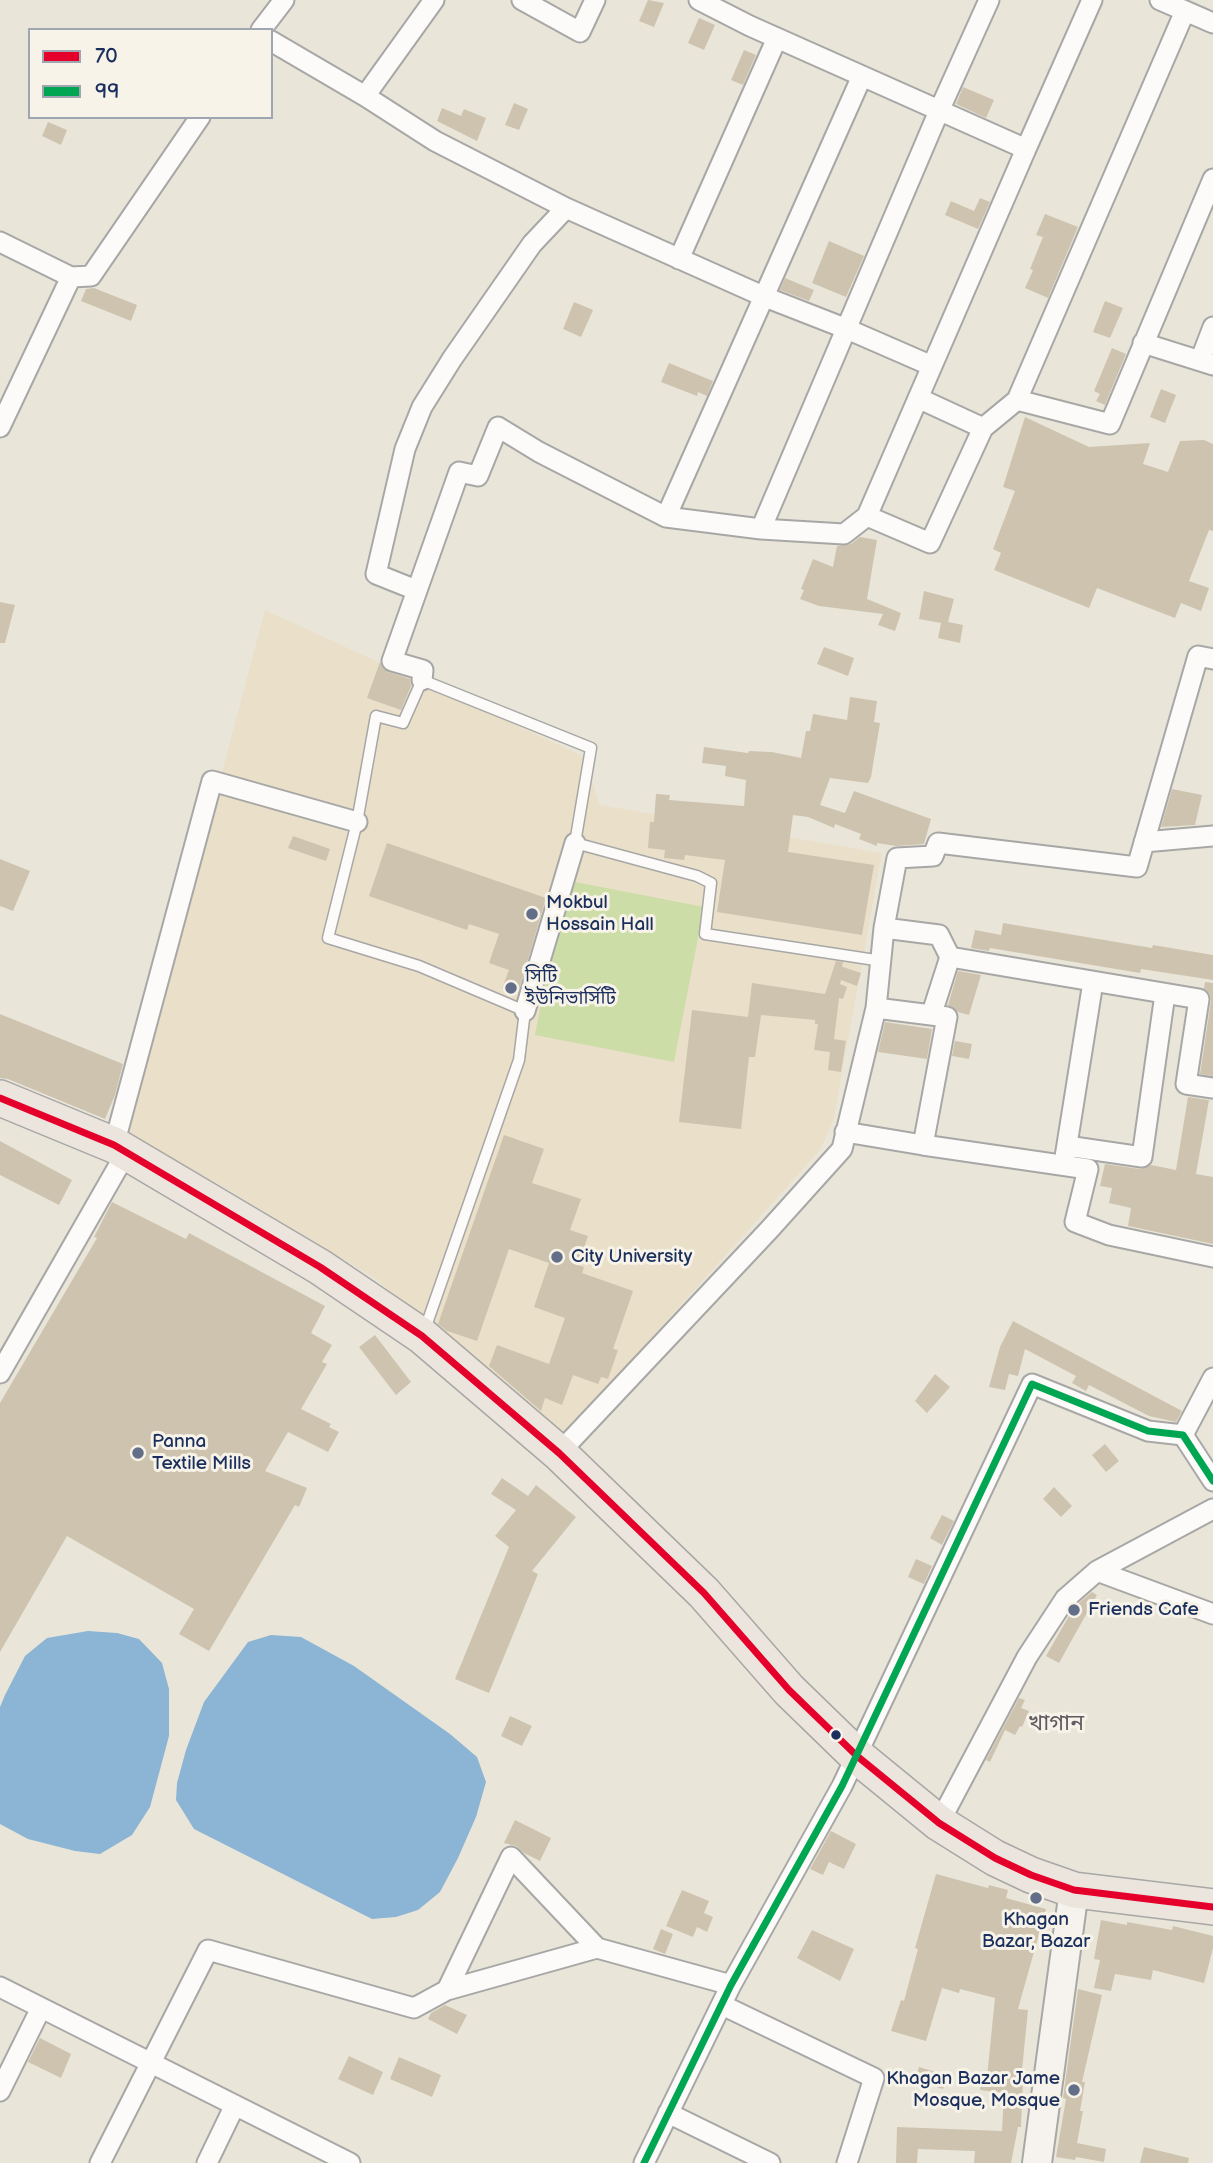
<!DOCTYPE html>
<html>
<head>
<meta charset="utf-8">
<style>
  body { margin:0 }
  #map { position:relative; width:1213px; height:2163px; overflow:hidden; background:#e9e6d9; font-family:"Balsamiq Sans",sans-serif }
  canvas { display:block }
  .legend { position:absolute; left:28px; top:28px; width:245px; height:91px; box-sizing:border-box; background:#f7f3e8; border:2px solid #9fa5b1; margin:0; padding:9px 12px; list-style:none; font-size:21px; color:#1b2f5e }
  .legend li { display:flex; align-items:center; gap:14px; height:35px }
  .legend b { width:35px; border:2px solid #9fa5b1 }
</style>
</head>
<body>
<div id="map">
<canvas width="1213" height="2163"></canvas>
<ul class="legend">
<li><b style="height:9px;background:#e4002b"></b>70</li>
<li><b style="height:9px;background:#00a651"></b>99</li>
</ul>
</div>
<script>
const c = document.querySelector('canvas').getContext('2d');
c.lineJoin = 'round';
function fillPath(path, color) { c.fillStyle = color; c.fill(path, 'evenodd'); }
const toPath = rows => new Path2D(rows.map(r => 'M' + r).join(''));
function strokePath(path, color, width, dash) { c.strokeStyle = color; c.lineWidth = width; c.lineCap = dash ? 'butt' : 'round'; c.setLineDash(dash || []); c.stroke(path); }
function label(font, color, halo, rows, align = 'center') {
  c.font = font + ' "Balsamiq Sans","Noto Sans Bengali",sans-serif'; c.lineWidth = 6; c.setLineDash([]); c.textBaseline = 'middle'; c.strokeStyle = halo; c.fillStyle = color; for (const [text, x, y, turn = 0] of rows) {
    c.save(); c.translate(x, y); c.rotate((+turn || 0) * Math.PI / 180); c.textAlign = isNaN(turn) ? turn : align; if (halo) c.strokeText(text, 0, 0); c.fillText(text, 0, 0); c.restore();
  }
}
fillPath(toPath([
  [265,610,583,756,600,805,882,853,833,1122,820,1150,558,1442,462,1347,374,1278,222,1186,126,1135]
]), '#eadfc8');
fillPath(toPath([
  [565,880,704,907,674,1062,535,1035]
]), '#ccdda7');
fillPath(toPath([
  [88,1631,117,1633,139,1639,162,1663,169,1689,169,1736,150,1807,132,1835,100,1854,75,1851,28,1839,0,1824,0,1707,5,1695,25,1656,47,1638],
  [271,1635,301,1637,354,1666,450,1734,477,1757,486,1782,476,1817,458,1858,440,1892,418,1910,396,1917,372,1919,194,1829,176,1800,177,1783,186,1750,204,1702,248,1642]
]), '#8bb4d5');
fillPath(toPath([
  [648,0,664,3,654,27,639,21],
  [699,18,715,25,704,50,688,43],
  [744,50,756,55,743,85,731,80],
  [963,87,994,100,986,118,956,104],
  [514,103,528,109,519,130,505,125],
  [442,108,461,116,464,109,486,118,477,141,437,121],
  [48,122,67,130,61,145,42,136],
  [980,198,990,202,978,229,945,215,951,201,974,211],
  [1045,214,1078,227,1048,298,1025,288,1033,270,1030,269,1043,237,1036,235],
  [829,241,864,256,846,297,812,283],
  [785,278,814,290,809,301,780,290],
  [94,288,137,305,131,321,81,301,86,289],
  [1105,301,1123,308,1110,338,1093,332],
  [574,302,593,310,581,337,563,329],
  [1112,348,1126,354,1105,405,1096,401,1100,394,1094,391],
  [669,363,713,381,707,396,698,392,697,396,661,382],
  [1161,389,1176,395,1165,423,1150,417],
  [1025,417,1089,447,1150,443,1143,464,1168,472,1180,441,1204,440,1213,444,1213,531,1209,530,1189,581,1209,588,1201,611,1181,603,1175,618,1097,588,1089,608,994,570,1001,553,993,549,1015,491,1003,487],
  [860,537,877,540,867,599,901,613,895,631,878,625,883,614,819,606,800,599,804,590,801,589,813,559,833,567,837,546,851,544],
  [924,591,954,599,948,622,963,625,960,643,938,638,941,623,919,619],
  [0,602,15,605,5,643,0,643],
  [824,647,854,658,848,676,817,664],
  [380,662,383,669,388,672,410,679,411,686,401,710,367,698],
  [850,697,877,701,874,722,880,723,871,777,868,783,830,778,820,805,845,813,854,791,931,819,924,844,896,846,877,843,877,846,859,839,861,834,835,824,834,828,808,817,793,815,788,852,874,865,862,935,717,912,725,860,685,855,684,860,664,858,665,850,648,848,650,822,654,822,656,794,670,795,669,800,744,806,746,780,725,776,726,766,702,763,704,747,748,753,749,751,772,752,801,758,806,731,810,731,813,714,847,720],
  [1172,789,1202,795,1195,825,1161,827],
  [293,836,330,849,326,861,288,848],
  [387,843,546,898,518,993,502,988,509,970,489,963,499,934,469,924,467,930,369,896],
  [0,859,30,871,13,911,0,906],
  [1003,923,1152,948,1153,945,1213,955,1213,980,1141,969,1140,973,990,948,989,951,971,948,975,930,1001,935],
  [836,961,843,962,842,968,843,967,861,973,857,986,841,980,840,984,847,987,843,999,839,998,834,1039,846,1041,841,1072,828,1070,830,1052,814,1050,818,1024,815,1024,815,1020,761,1015,755,1057,749,1057,741,1129,679,1122,692,1010,748,1017,752,983,825,994],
  [958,971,981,975,969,1015,958,1012,948,1005],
  [1205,982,1213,983,1213,1076,1200,1074,1211,1001,1210,994,1204,988],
  [0,1014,123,1064,115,1095,105,1119,8,1079,0,1078],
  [885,1022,932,1029,927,1059,878,1052],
  [955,1041,972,1044,969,1059,952,1056],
  [1188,1097,1209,1100,1196,1174,1213,1177,1213,1244,1128,1226,1131,1208,1109,1203,1112,1188,1100,1186,1105,1164,1140,1169,1151,1165,1176,1170],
  [504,1135,544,1149,532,1183,581,1199,570,1230,588,1236,578,1265,584,1267,582,1273,633,1291,613,1349,618,1350,608,1379,601,1377,598,1384,573,1375,562,1405,545,1398,541,1411,489,1366,497,1345,549,1364,565,1318,534,1307,549,1263,509,1249,477,1341,447,1331,438,1324],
  [0,1141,72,1180,59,1205,0,1175],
  [112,1202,186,1239,189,1233,325,1306,311,1333,332,1345,322,1362,327,1364,301,1409,331,1424,329,1427,339,1432,328,1452,288,1432,265,1471,307,1488,299,1507,295,1505,209,1651,179,1634,194,1609,67,1536,0,1652,0,1403,97,1238,94,1237],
  [1013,1321,1182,1411,1176,1422,1149,1416,1089,1385,1086,1391,1072,1383,1076,1376,1025,1349,1018,1376,1009,1374,1005,1390,989,1387,1000,1347],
  [375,1335,411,1382,396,1395,359,1347],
  [935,1374,950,1387,927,1413,915,1401],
  [1105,1444,1119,1461,1106,1472,1092,1455],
  [502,1478,528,1496,536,1485,576,1517,532,1571,538,1574,489,1693,455,1679,509,1547,495,1536,516,1510,491,1494],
  [1054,1487,1072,1506,1061,1517,1043,1499],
  [942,1515,954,1521,942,1545,930,1538],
  [916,1559,932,1566,924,1584,908,1577],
  [1092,1592,1097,1595,1059,1663,1046,1656,1074,1607],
  [1019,1698,1025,1700,1021,1708,1029,1711,1022,1727,1020,1726,1015,1735,1005,1730,990,1762,986,1760],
  [510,1716,532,1726,522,1746,501,1736],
  [515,1820,551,1838,540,1861,524,1853,516,1846,504,1843],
  [831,1831,856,1844,844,1869,829,1862,823,1875,810,1869],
  [936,1874,988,1888,989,1885,1008,1890,1006,1898,1046,1909,1018,2009,1028,2010,1021,2080,1023,2080,1021,2127,1018,2127,1011,2163,974,2163,975,2151,918,2149,917,2163,896,2163,897,2127,1002,2131,1004,2093,980,2090,982,2076,987,2077,995,1998,960,1989,959,1993,942,1988,926,2041,891,2031,901,2000,904,2001,918,1949,915,1948],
  [682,1890,709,1901,704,1913,713,1917,707,1932,697,1927,693,1937,666,1926],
  [1101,1920,1127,1925,1127,1922,1172,1930,1173,1926,1213,1936,1213,1948,1204,1983,1153,1970,1151,1980,1115,1974,1111,1991,1094,1988,1100,1960,1094,1959],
  [661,1929,673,1934,665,1954,653,1949],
  [812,1930,854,1949,840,1981,797,1958],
  [1078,1989,1102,1995,1082,2082,1085,2082,1080,2111,1083,2111,1077,2143,1106,2149,1104,2162,1076,2157,1075,2160,1056,2157,1066,2099,1063,2098],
  [445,2005,467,2015,457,2034,428,2019,431,2013],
  [40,2038,71,2054,61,2078,28,2062],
  [349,2056,383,2072,373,2095,338,2079],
  [399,2057,441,2075,432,2097,390,2079],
  [919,2067,948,2076,943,2089,915,2080],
  [1144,2147,1189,2158,1188,2163,1140,2163]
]), '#cec3af');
const lane = toPath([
  [425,1329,519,1060,525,1011,419,966,328,938,357,822,376,716,403,723,422,680,591,748,575,843,697,876,711,883,705,934,882,961]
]);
const street = toPath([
  [522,0,580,32,595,0],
  [1160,0,1213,23],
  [1185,11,1017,400,1110,424,1213,179],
  [261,30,284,0],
  [271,41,365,96,435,141,566,208,765,297,847,329,932,366,1026,149,750,26,699,0],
  [365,96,434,0],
  [1026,149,1092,0],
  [0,242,71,277],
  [679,259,777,38],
  [1143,343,1213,365],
  [1200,361,1213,327],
  [918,398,983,428],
  [0,427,71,277,91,276,200,117],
  [867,516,930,543,983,428,1017,400],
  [666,517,862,76],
  [761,529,939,111,989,0],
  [416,590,376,574,405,449,422,407,452,359,532,244,566,208],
  [422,680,423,670,392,661,459,472,478,476,498,427,539,452,666,517,761,529,844,534,867,516,932,366],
  [1144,842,1213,836],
  [884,928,939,935,950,957],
  [525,1011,575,843],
  [932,1013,950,957,1199,999,1186,1084,1213,1088],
  [845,1132,923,1145,947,1017,876,1008],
  [114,1145,212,781,357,822],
  [923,1145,1088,1169,1075,1222,1109,1235,1213,1257],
  [1067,1146,1142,1157,1165,994],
  [1065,1157,1093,982],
  [0,1373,126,1153],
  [1183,1435,1213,1378],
  [559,1453,769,1230,842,1149,876,1008,884,928,897,858,933,856,938,843,1137,867,1198,656,1213,659],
  [1097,1571,1213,1614],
  [939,1823,1027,1657,1065,1599,1097,1571,1213,1509],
  [0,1987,350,2163],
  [447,1990,597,1948],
  [722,2005,874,2078,847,2163],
  [0,2091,41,2008],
  [668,2113,770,2163],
  [100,2163,208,1950,414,2008,447,1990,511,1857,597,1948,731,1985],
  [207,2163,235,2105],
  [644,2163,731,1985,842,1786,1032,1384,1148,1431,1183,1435,1213,1481]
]);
const secondary = toPath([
  [1037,2163,1074,1890]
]);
const highway = toPath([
  [0,1098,114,1145,320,1267,422,1336,559,1453,704,1593,789,1690,857,1756,939,1823,995,1858,1031,1875,1074,1890,1213,1907]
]);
strokePath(lane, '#a7a7a6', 13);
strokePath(street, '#a7a7a6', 23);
strokePath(secondary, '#a7a7a6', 32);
strokePath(highway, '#a7a7a6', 38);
strokePath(lane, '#fcfbf9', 10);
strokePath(street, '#fcfbf9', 19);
strokePath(secondary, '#f6f3ee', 28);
strokePath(highway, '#ece5dd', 35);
strokePath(toPath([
  [0,1098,114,1145,320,1267,422,1336,559,1453,704,1593,789,1690,857,1756,939,1823,995,1858,1031,1875,1074,1890,1213,1907]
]), '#e4002b', 7);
strokePath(toPath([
  [644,2163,731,1985,842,1786,1032,1384,1148,1431,1183,1435,1213,1481]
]), '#00a651', 7);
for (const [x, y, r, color] of [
  [532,914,7,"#636f89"],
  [511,988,7,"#636f89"],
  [557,1257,7,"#636f89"],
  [138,1453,7,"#636f89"],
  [1074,1610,7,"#636f89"],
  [836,1735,6,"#1b2f5e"],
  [1036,1898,7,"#636f89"],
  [1074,2090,7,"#636f89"]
]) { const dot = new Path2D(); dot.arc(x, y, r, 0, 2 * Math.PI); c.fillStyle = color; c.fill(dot); strokePath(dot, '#f7f3e8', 2.5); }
label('19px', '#1b2f5e', '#f7f3e8', [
  ["Mokbul",546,903],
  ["Hossain Hall",546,925],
  ["সিটি",525,977],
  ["ইউনিভার্সিটি",525,999],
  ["City University",571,1257],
  ["Panna",152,1442],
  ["Textile Mills",152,1464],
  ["Friends Cafe",1088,1610],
  ["Khagan",1036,1920,"center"],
  ["Bazar, Bazar",1036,1942,"center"],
  ["Khagan Bazar Jame",1060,2079,"right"],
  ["Mosque, Mosque",1060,2101,"right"]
], 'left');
label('23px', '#605b60', '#f7f3e8', [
  ["খাগান",1056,1724]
]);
</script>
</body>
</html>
